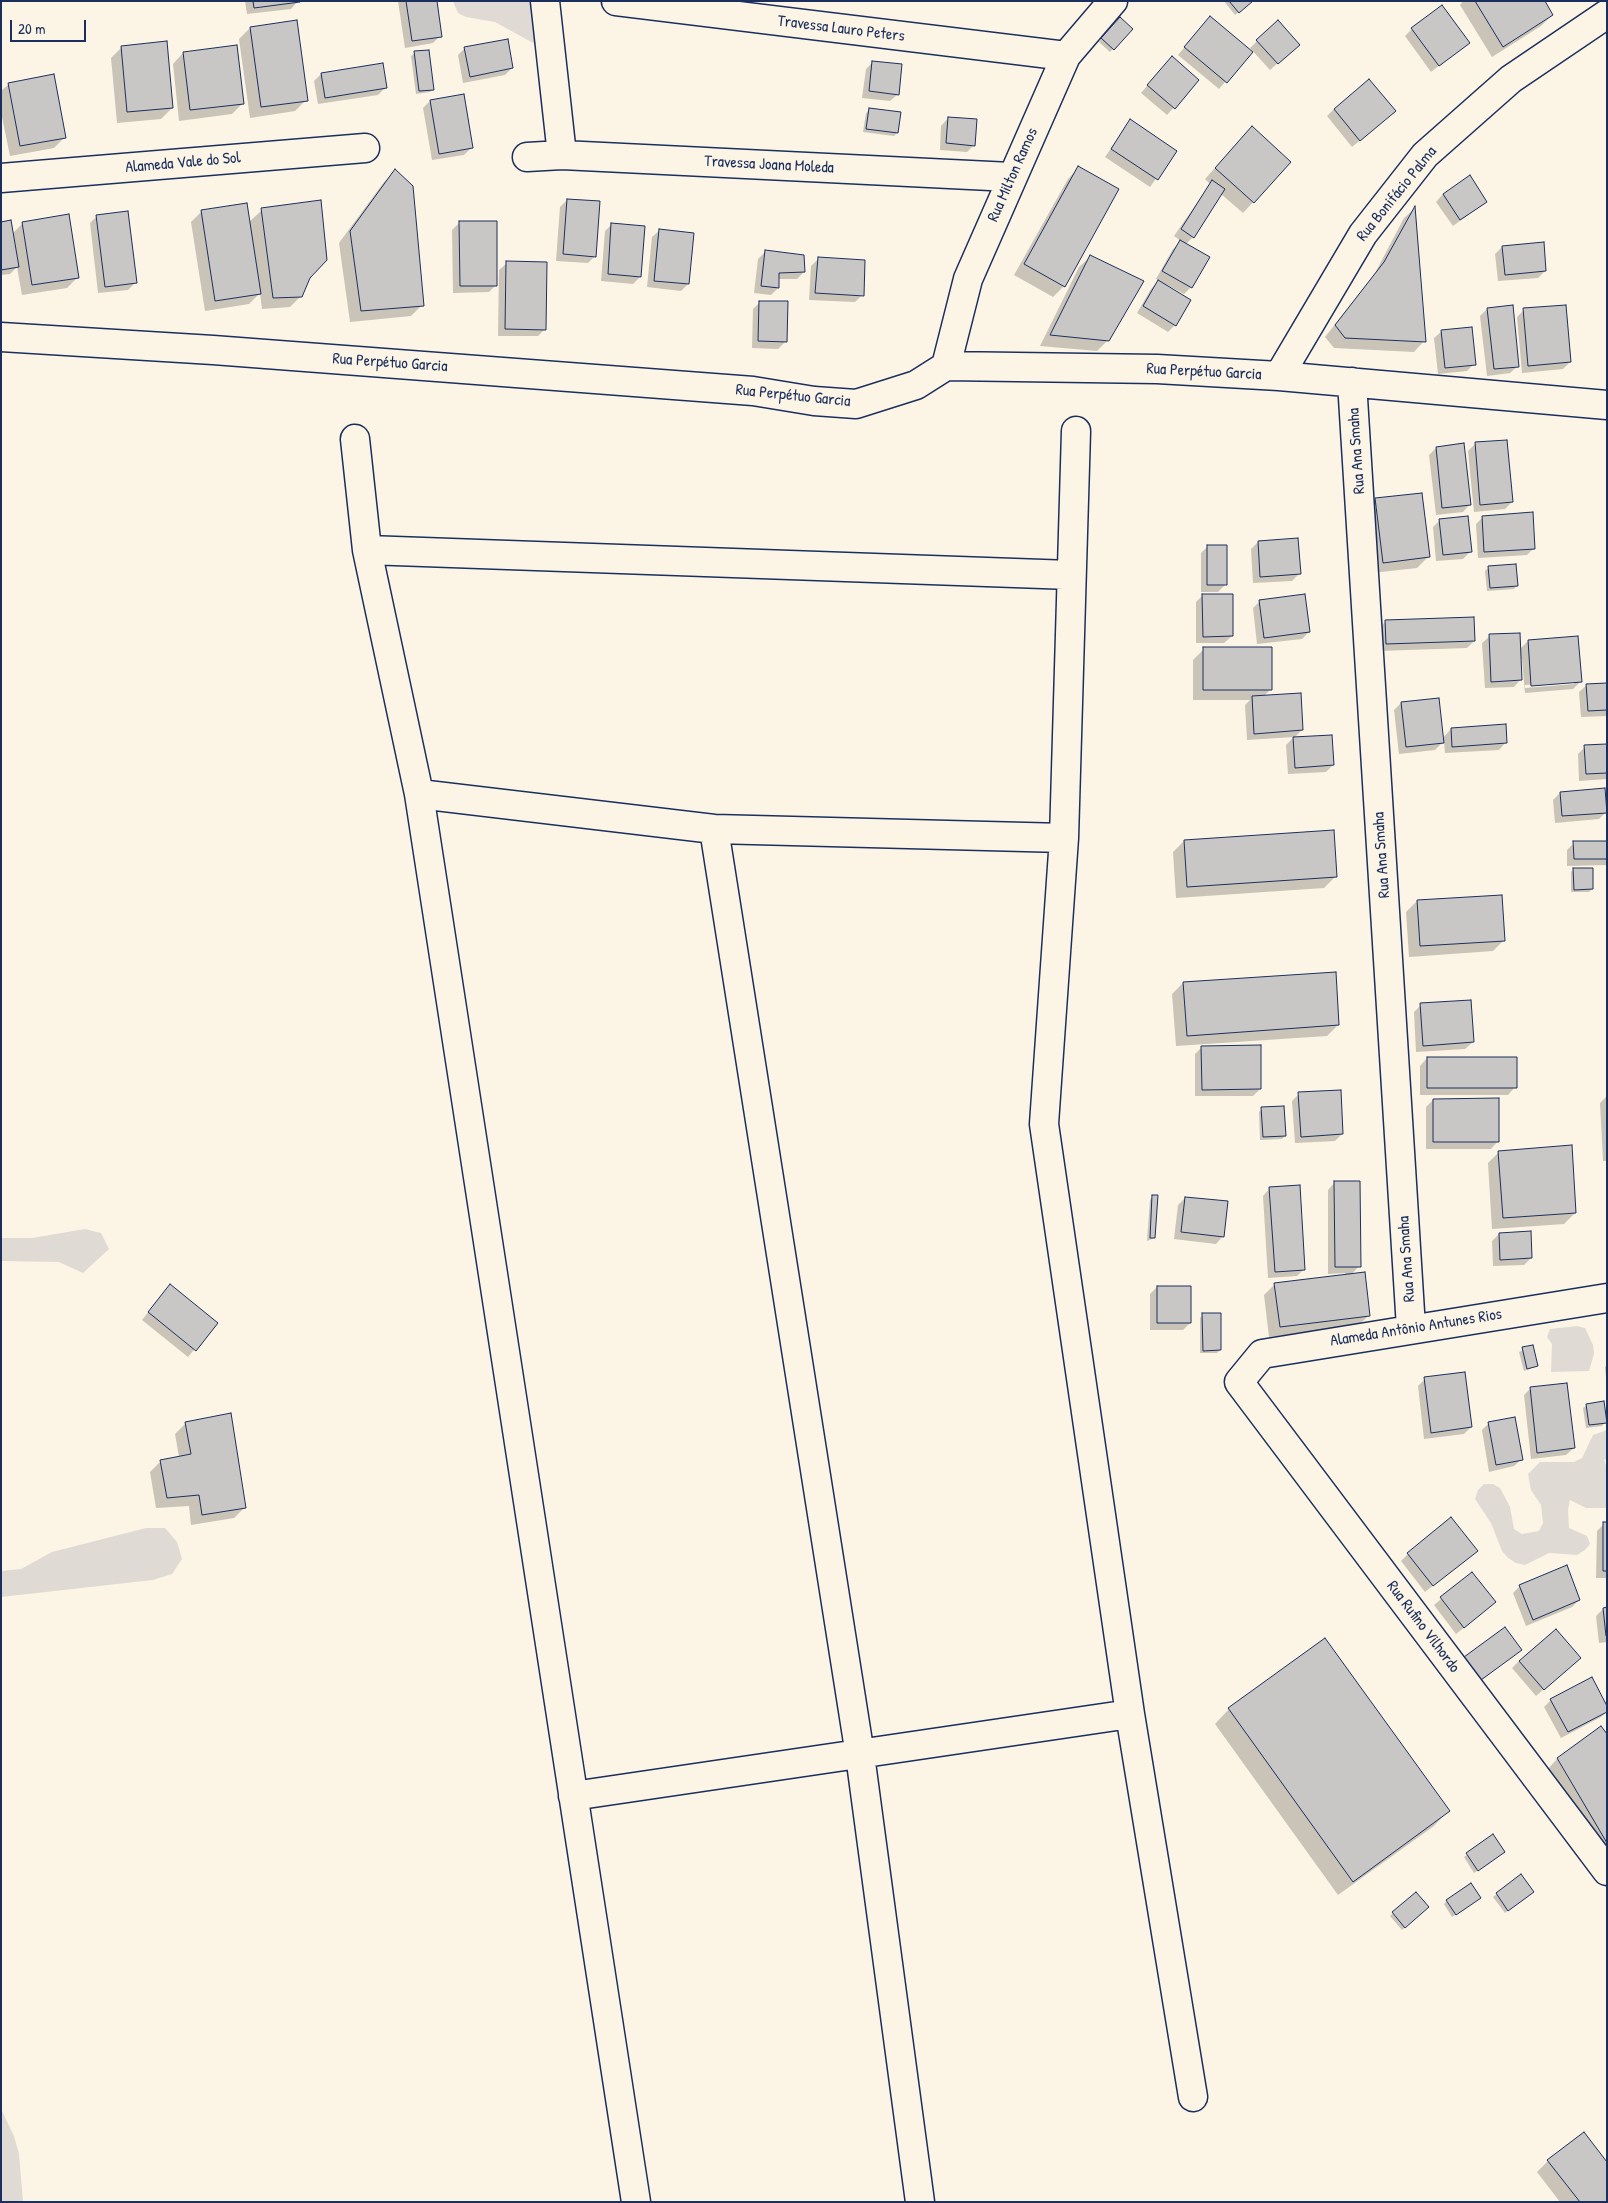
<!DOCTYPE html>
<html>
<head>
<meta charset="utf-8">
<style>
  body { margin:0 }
  #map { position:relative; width:1608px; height:2203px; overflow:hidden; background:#fcf5e5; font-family:"Patrick Hand",sans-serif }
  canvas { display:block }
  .frame { position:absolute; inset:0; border:2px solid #1b2f5e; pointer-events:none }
  .scale { position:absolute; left:10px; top:20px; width:76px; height:22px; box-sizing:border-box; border:2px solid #1b2f5e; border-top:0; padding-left:6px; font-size:15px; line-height:18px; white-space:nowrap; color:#1b2f5e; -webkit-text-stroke:4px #fcf5e5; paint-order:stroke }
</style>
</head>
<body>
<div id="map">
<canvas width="1608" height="2203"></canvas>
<div class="frame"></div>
<div class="scale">20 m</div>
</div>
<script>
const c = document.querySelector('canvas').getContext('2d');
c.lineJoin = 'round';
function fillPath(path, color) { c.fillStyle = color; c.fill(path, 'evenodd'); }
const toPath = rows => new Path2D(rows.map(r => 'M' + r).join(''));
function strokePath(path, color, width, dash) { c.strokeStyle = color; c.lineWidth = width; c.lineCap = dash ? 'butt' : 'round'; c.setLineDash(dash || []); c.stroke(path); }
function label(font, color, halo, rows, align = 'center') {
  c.font = font + ' "Patrick Hand",sans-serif'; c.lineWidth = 4; c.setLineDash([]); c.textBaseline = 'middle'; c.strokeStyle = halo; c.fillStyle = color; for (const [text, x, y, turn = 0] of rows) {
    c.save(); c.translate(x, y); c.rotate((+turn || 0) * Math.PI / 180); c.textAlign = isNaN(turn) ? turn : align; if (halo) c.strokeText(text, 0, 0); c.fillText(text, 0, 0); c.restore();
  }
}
fillPath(toPath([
  [453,1,538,1,544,49,495,22,466,17,458,13],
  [85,1229,101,1233,109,1249,83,1273,59,1262,1,1261,1,1238,32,1238],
  [1577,1326,1585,1328,1593,1345,1594,1354,1589,1371,1551,1372,1552,1344,1547,1337,1550,1329],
  [1607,1430,1607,1460,1604,1459,1607,1469,1607,1508,1586,1508,1570,1500,1568,1510,1569,1528,1587,1536,1590,1544,1585,1550,1577,1555,1549,1553,1525,1565,1516,1563,1508,1558,1502,1551,1491,1523,1475,1499,1478,1490,1484,1484,1493,1484,1500,1488,1510,1507,1514,1529,1522,1534,1539,1531,1543,1523,1541,1505,1531,1490,1528,1474,1540,1462,1574,1462,1582,1458,1593,1435],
  [146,1528,165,1528,177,1542,182,1559,172,1574,153,1580,1,1597,1,1571,21,1569,52,1552],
  [1,2109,14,2136,19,2154,23,2202,1,2202]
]), '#dfdbd4');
fillPath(toPath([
  [245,1,298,1,291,9,247,14],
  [398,1,435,1,440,36,433,43,405,48],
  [1224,1,1252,1,1235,15],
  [1463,1,1543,1,1552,15,1541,26,1492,57,1460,5],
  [1120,18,1132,29,1110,52,1099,42],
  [1203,25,1251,52,1219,89,1178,55],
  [250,28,306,100,295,111,250,118,239,39],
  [1412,29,1468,43,1431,72,1405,36],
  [1257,41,1291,51,1270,70,1250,48],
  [122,47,172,108,161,119,117,123,111,58],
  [465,48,512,68,505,75,463,83,458,55],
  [183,53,243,103,232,114,179,121,173,64],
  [415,53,433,89,430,92,416,94,411,56],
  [873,62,898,94,890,101,862,98,866,69],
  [1165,65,1198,80,1167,115,1141,93],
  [321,74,385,88,378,95,318,104,314,81],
  [9,84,65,137,54,148,10,156,1,112,1,91],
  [430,101,471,148,464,155,432,160,423,108],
  [1334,109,1387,118,1352,147,1327,116],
  [869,110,897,133,894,136,863,132,866,113],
  [948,118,974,145,967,152,940,150,941,126],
  [1130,121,1176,151,1150,187,1105,157],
  [1241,139,1290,162,1243,213,1221,194,1193,237,1185,245,1191,287,1184,294,1165,284,1164,286,1175,325,1168,332,1137,313,1151,289,1159,280,1156,279,1173,249,1181,241,1174,236,1210,184,1205,179],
  [1078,168,1117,190,1064,286,1053,297,1014,275,1068,179],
  [395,171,422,305,411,316,350,322,339,243,384,182],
  [1443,194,1486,202,1453,226,1436,202],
  [567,200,595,256,588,263,556,261,560,207],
  [1414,209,1424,341,1414,352,1334,348,1325,337,1374,275,1404,218],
  [262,210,309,277,301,296,290,307,262,309,260,293,249,304,205,311,191,222,202,211,248,223],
  [97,216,135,283,128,290,98,293,90,223],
  [1,223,12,234,23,223,78,277,67,288,22,295,17,267,10,274,1,275],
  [459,223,496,285,489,292,453,293,452,230],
  [612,224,640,277,633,284,601,281,605,231],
  [660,230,688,284,681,291,647,287,652,237],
  [1502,247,1545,271,1538,278,1498,281,1495,254],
  [765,252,804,272,797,279,778,279,778,288,771,295,754,293,758,259],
  [1090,257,1108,340,1097,351,1040,346,1079,267],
  [818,259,862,295,855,302,809,300,811,266],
  [507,263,545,329,538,336,498,336,499,270],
  [760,302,785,342,778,349,752,348,753,309],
  [1487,309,1518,366,1510,373,1487,376,1480,316],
  [1524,310,1570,362,1563,369,1522,373,1517,317],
  [1442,331,1474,364,1467,371,1438,374,1434,338],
  [1475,444,1512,502,1505,509,1474,512,1468,451],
  [1436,448,1470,504,1463,512,1436,515,1429,455],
  [1376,500,1428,557,1417,568,1372,573,1365,511],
  [1483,517,1534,548,1527,555,1478,558,1476,524],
  [1440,520,1470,552,1463,559,1436,561,1433,527],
  [1258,542,1299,574,1292,581,1253,583,1251,549],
  [1208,546,1225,585,1218,592,1201,592,1201,553],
  [1488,568,1517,585,1514,589,1487,591,1485,571],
  [1203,595,1232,636,1224,643,1196,643,1196,602],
  [1260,601,1309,632,1302,639,1257,644,1253,608],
  [1385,622,1474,641,1467,648,1379,651,1378,629],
  [1490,636,1519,650,1528,641,1580,682,1573,689,1525,693,1522,659,1520,659,1521,679,1514,687,1485,688,1482,643],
  [1574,682,1574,684,1525,688,1525,685],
  [1204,649,1271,689,1263,697,1302,730,1294,738,1333,765,1326,772,1288,774,1286,745,1294,737,1247,740,1245,705,1250,700,1193,700,1193,660],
  [1607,684,1607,716,1581,717,1579,692,1587,685],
  [1401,703,1442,739,1451,729,1506,742,1499,750,1445,753,1444,741,1435,750,1399,754,1394,710],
  [1607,746,1607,779,1579,781,1578,754,1585,747],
  [1560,793,1606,812,1599,819,1555,823,1553,800],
  [1184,841,1335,877,1324,888,1176,898,1173,852],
  [1607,842,1607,865,1567,866,1567,850,1574,843],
  [1574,869,1592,889,1589,892,1571,892,1571,872],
  [1417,901,1504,940,1493,951,1409,957,1406,912],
  [1183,983,1338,1025,1327,1036,1176,1046,1172,994],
  [1421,1005,1473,1042,1465,1049,1416,1052,1414,1012],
  [1202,1047,1260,1089,1253,1096,1195,1096,1195,1054],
  [1427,1058,1515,1087,1508,1095,1420,1095,1420,1066],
  [1299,1094,1342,1134,1335,1141,1295,1143,1292,1101],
  [1607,1096,1607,1161,1603,1161,1600,1103],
  [1433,1100,1498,1141,1491,1149,1426,1149,1426,1107],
  [1262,1109,1285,1136,1282,1139,1260,1140,1259,1112],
  [1499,1152,1575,1213,1564,1224,1492,1229,1488,1163],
  [1335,1182,1359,1266,1351,1275,1369,1315,1358,1326,1269,1337,1264,1295,1275,1284,1345,1275,1345,1273,1328,1274,1328,1190],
  [1270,1188,1304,1269,1297,1276,1268,1278,1263,1196],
  [1153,1196,1154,1238,1147,1241,1150,1200],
  [1185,1198,1223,1236,1216,1244,1174,1239,1178,1205],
  [1499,1234,1531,1258,1524,1265,1493,1266,1492,1241],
  [1157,1287,1190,1323,1183,1330,1150,1330,1150,1294],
  [163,1293,216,1323,188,1357,142,1320],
  [1203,1314,1220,1350,1217,1353,1200,1353,1200,1318],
  [1532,1346,1537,1366,1524,1371,1519,1352],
  [1607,1365,1607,1388,1605,1367],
  [1425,1379,1471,1427,1464,1434,1424,1439,1418,1386],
  [1531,1388,1574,1448,1566,1455,1531,1459,1524,1395],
  [1587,1405,1605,1422,1602,1426,1586,1428,1583,1408],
  [186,1423,245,1507,234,1518,191,1525,189,1506,156,1508,150,1472,161,1461,179,1457,175,1434],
  [1489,1423,1522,1459,1514,1466,1489,1472,1482,1430],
  [1604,1524,1607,1524,1607,1578,1596,1578,1597,1531],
  [1408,1554,1469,1557,1425,1592,1401,1561],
  [1472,1573,1487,1609,1456,1634,1434,1605],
  [1520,1586,1579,1600,1572,1607,1526,1626,1513,1593],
  [1603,1609,1607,1609,1607,1642,1599,1643,1596,1616],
  [1520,1650,1474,1686,1458,1665,1465,1658],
  [1519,1661,1572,1665,1536,1696,1512,1668],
  [1551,1700,1607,1711,1601,1717,1561,1738,1544,1707],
  [1229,1709,1448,1811,1434,1826,1338,1895,1215,1724],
  [1601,1728,1607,1736,1607,1867,1547,1770,1557,1759],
  [1493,1836,1500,1855,1474,1873,1464,1857],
  [1521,1876,1529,1895,1505,1913,1493,1897],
  [1447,1901,1476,1901,1452,1917,1444,1904],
  [1425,1910,1402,1930,1390,1916,1393,1913],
  [1548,2161,1607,2202,1560,2202,1537,2172]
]), '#0003');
const building = toPath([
  [253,1,300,1,300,2,254,8,253,1],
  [406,1,437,1,442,37,412,41,406,1],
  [1229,1,1253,1,1239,13,1229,1],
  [1475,1,1545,1,1553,15,1503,47,1475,1],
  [1442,5,1470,43,1439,66,1411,28,1442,5],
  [1210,16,1253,52,1227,83,1184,47,1210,16],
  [1120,17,1133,29,1114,50,1101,38,1120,17],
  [297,20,308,101,261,107,250,27,297,20],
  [1278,20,1300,45,1278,64,1256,40,1278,20],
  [508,39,513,68,470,77,464,47,508,39],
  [167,41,173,108,127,112,121,46,167,41],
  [237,45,244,104,190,110,183,52,237,45],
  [429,50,434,90,419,91,414,51,429,50],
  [1172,56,1199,80,1175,109,1147,85,1172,56],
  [872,61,902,64,899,95,869,91,872,61],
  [383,63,387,88,325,98,321,73,383,63],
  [54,74,66,138,20,146,8,83,54,74],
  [1369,79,1396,111,1360,141,1334,109,1369,79],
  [464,94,473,148,439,154,430,100,464,94],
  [869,108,901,112,898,133,866,129,869,108],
  [948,117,977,119,975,146,946,143,948,117],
  [1130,119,1177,151,1158,180,1111,149,1130,119],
  [1252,126,1291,162,1254,203,1215,168,1252,126],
  [1078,166,1119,189,1065,287,1024,264,1078,166],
  [395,169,413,186,424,306,361,311,350,231,395,169],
  [1470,175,1487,202,1460,220,1443,194,1470,175],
  [1212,180,1225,189,1194,238,1181,229,1212,180],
  [567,199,600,201,596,257,563,254,567,199],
  [321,200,327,260,310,278,302,297,273,298,261,208,321,200],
  [247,203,261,294,215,301,201,210,247,203],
  [1415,206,1426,342,1345,338,1335,325,1384,262,1415,206],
  [128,211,137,283,105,287,96,215,128,211],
  [69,214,79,278,32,285,22,222,69,214],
  [11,220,19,267,1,270,1,222,11,220],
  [459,221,497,221,497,286,460,286,459,221],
  [611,223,645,226,641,277,608,274,611,223],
  [659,229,694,233,689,284,654,281,659,229],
  [1180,240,1210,257,1192,288,1162,271,1180,240],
  [1544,242,1546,271,1505,275,1502,246,1544,242],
  [765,250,804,255,805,272,779,273,779,288,761,286,765,250],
  [1090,255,1144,281,1109,341,1050,335,1090,255],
  [818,257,865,260,864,296,815,293,818,257],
  [506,261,547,262,546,330,505,329,506,261],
  [1158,280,1191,300,1176,326,1143,306,1158,280],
  [759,301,788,301,787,342,758,341,759,301],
  [1513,305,1519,367,1494,369,1487,308,1513,305],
  [1566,305,1571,362,1528,366,1523,308,1566,305],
  [1472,327,1476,365,1445,368,1441,330,1472,327],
  [1507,440,1513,502,1480,505,1475,442,1507,440],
  [1464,443,1471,505,1442,508,1436,447,1464,443],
  [1422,493,1430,557,1383,563,1375,498,1422,493],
  [1533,512,1535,549,1484,552,1482,516,1533,512],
  [1468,516,1472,552,1443,555,1439,519,1468,516],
  [1298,538,1301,574,1260,577,1258,541,1298,538],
  [1207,545,1227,545,1227,585,1207,585,1207,545],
  [1516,564,1518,586,1490,588,1488,566,1516,564],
  [1202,594,1233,594,1233,636,1203,637,1202,594],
  [1305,594,1310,632,1264,638,1259,600,1305,594],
  [1474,617,1475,641,1386,644,1385,620,1474,617],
  [1520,633,1522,680,1491,682,1489,634,1520,633],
  [1578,636,1582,682,1531,686,1528,640,1578,636],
  [1203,647,1272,647,1272,690,1203,690,1203,647],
  [1607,683,1607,710,1588,711,1586,684,1607,683],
  [1301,693,1303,730,1254,734,1252,696,1301,693],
  [1439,698,1444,743,1406,747,1401,702,1439,698],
  [1506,724,1507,743,1452,747,1451,728,1506,724],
  [1332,735,1334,765,1295,768,1293,737,1332,735],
  [1607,744,1607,773,1586,774,1584,745,1607,744],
  [1605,788,1607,813,1562,816,1560,792,1605,788],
  [1334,830,1337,877,1187,887,1184,840,1334,830],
  [1573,841,1607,841,1607,859,1574,859,1573,841],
  [1573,868,1593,868,1593,889,1574,890,1573,868],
  [1502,895,1505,941,1420,946,1417,900,1502,895],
  [1336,972,1339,1025,1187,1036,1183,982,1336,972],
  [1471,1000,1474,1042,1423,1046,1420,1003,1471,1000],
  [1261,1045,1261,1089,1202,1090,1201,1046,1261,1045],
  [1427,1057,1517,1057,1517,1088,1427,1088,1427,1057],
  [1341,1090,1343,1134,1301,1137,1298,1092,1341,1090],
  [1499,1098,1499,1142,1433,1142,1433,1099,1499,1098],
  [1284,1106,1286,1136,1263,1137,1261,1107,1284,1106],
  [1572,1145,1576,1213,1503,1218,1498,1151,1572,1145],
  [1334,1181,1360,1181,1361,1267,1335,1267,1334,1181],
  [1300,1185,1305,1270,1275,1272,1269,1187,1300,1185],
  [1152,1195,1158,1195,1155,1238,1150,1238,1152,1195],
  [1185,1197,1228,1201,1224,1237,1181,1232,1185,1197],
  [1531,1231,1532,1258,1500,1260,1499,1233,1531,1231],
  [1365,1272,1370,1316,1280,1327,1274,1283,1365,1272],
  [170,1284,218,1323,196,1351,148,1312,170,1284],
  [1157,1286,1191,1286,1191,1323,1157,1323,1157,1286],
  [1202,1313,1221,1313,1221,1350,1203,1351,1202,1313],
  [1533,1345,1538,1366,1527,1369,1522,1347,1533,1345],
  [1465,1372,1472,1427,1431,1433,1424,1377,1465,1372],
  [1567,1383,1575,1448,1537,1453,1530,1387,1567,1383],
  [1604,1401,1607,1423,1589,1425,1586,1404,1604,1401],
  [231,1413,246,1508,202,1515,199,1495,167,1498,160,1460,191,1454,185,1422,231,1413],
  [1515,1417,1523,1460,1496,1465,1488,1422,1515,1417],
  [1451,1517,1478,1551,1433,1586,1407,1553,1451,1517],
  [1603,1522,1607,1522,1607,1571,1603,1571,1603,1522],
  [1567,1565,1580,1600,1533,1620,1519,1585,1567,1565],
  [1472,1572,1496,1602,1464,1628,1440,1597,1472,1572],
  [1607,1607,1607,1636,1606,1636,1603,1608,1607,1607],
  [1505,1627,1522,1650,1481,1680,1464,1657,1505,1627],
  [1556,1629,1581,1658,1544,1690,1519,1661,1556,1629],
  [1325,1638,1450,1811,1353,1882,1228,1708,1325,1638],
  [1592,1677,1607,1706,1607,1712,1568,1732,1550,1699,1592,1677],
  [1601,1726,1607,1734,1607,1843,1557,1758,1601,1726],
  [1493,1834,1505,1852,1478,1871,1466,1853,1493,1834],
  [1521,1874,1534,1892,1508,1911,1496,1893,1521,1874],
  [1471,1883,1481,1898,1456,1915,1446,1900,1471,1883],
  [1416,1892,1429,1907,1405,1928,1392,1912,1416,1892],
  [1584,2132,1607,2162,1607,2202,1580,2202,1547,2160,1584,2132]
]);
fillPath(building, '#c8c7c6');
strokePath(building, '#1b2f5e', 1);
const street = toPath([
  [545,1,562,155],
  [616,1,1066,56],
  [527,157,562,155,1011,177],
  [1,178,365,148],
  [1,337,213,350,753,391,814,401,856,404,916,385,946,366,1157,369,1279,376,1607,405],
  [946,366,968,279,1066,56,1113,1],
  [1279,376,1363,234,1425,155,1511,79,1607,14],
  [1352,382,1411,1328],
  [1076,431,1064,838,1044,1124,1130,1714,1193,2097],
  [355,439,367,550,419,794,636,2202],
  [367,550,1071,575],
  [419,794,714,829,1064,838],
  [714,829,860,1755,920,2202],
  [1607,1298,1262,1354,1239,1382,1607,1871],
  [573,1796,1130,1714]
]);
strokePath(street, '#1b2f5e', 31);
strokePath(street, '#fcf5e5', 28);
label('16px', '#1b2f5e', '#fcf5e5', [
  ["Travessa Lauro Peters",841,29,7],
  ["Alameda Vale do Sol",183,163,-5],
  ["Travessa Joana Moleda",769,165,3],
  ["Rua Milton Ramos",1013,175,-66],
  ["Rua Bonifácio Palma",1397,194,-51],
  ["Rua Perpétuo Garcia",390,363,4],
  ["Rua Perpétuo Garcia",1204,372,3],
  ["Rua Perpétuo Garcia",793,396,6],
  ["Rua Ana Smaha",1357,451,-94],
  ["Rua Ana Smaha",1382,855,-94],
  ["Rua Ana Smaha",1407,1259,-94],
  ["Alameda Antônio Antunes Rios",1416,1328,-9],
  ["Rua Rufino Vilhordo",1423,1627,53]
]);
</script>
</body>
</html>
